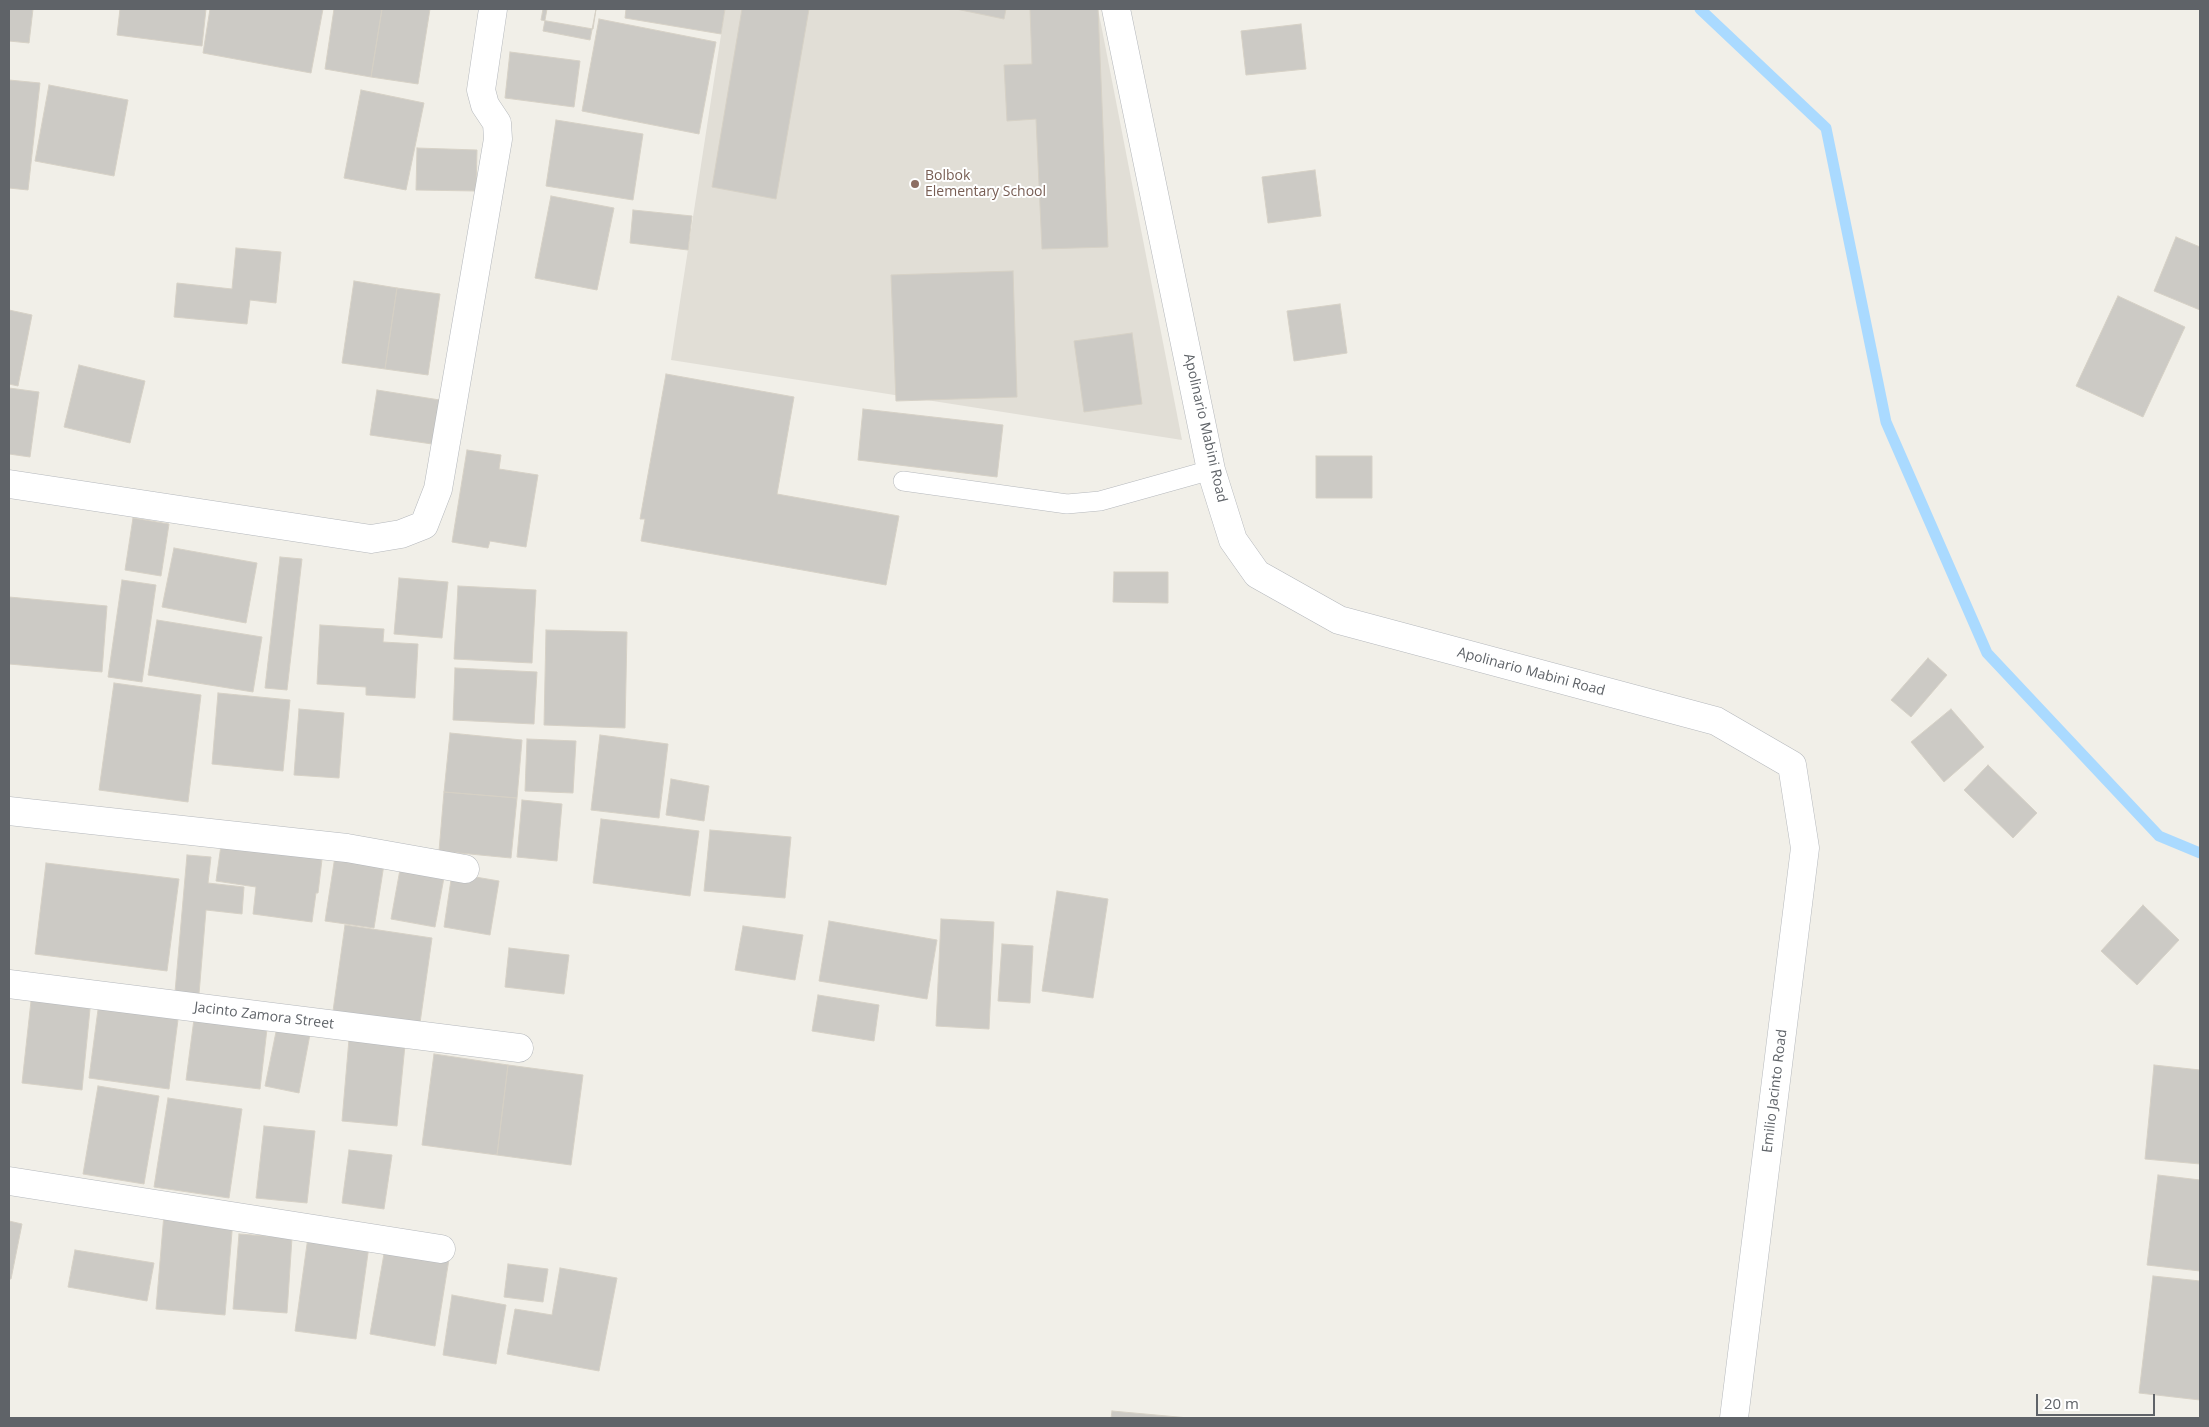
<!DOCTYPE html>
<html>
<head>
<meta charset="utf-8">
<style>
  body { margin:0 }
  #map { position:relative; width:2209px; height:1427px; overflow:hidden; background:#f1efe8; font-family:"Open Sans",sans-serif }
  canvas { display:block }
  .frame { position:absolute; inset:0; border:10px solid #5f6368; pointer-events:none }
  .scale { position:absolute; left:2036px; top:1394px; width:119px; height:22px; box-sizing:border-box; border:2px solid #5f6368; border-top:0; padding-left:6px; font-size:15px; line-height:18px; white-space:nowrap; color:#5f6368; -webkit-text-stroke:4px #fff; paint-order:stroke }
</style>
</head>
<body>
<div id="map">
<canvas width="2209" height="1427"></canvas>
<div class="frame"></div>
<div class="scale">20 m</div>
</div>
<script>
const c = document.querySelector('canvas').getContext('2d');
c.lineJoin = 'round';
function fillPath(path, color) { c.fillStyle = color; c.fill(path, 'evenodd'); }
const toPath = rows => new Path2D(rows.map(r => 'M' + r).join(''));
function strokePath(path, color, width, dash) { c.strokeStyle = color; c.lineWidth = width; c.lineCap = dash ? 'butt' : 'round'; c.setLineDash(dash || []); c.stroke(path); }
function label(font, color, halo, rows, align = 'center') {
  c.font = font + ' "Open Sans",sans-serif'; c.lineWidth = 4; c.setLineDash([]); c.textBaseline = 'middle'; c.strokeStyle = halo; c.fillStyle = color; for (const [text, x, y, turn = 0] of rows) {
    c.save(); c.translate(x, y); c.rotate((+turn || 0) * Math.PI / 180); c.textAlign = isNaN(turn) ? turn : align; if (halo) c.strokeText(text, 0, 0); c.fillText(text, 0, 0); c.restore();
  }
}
fillPath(toPath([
  [725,9,1098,9,1182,440,671,360]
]), '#e1ded6');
strokePath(toPath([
  [1700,9,1826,128,1886,422,1987,653,2159,836,2200,853]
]), '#aadaff', 11);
const building = toPath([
  [9,9,33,9,29,43,9,41,9,9],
  [120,9,206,9,202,46,117,35,120,9],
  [210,9,323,9,311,73,203,53,210,9],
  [334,9,382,9,371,77,325,69,334,9],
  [382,9,430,9,418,84,371,77,382,9],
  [543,9,596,9,593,29,541,20,543,9],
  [547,9,596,9,590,40,543,31,547,9],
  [626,9,725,9,721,34,625,18,626,9],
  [742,9,809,9,776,199,712,187,742,9],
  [956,9,1006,9,1004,19,956,9],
  [1030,9,1098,9,1108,247,1042,249,1036,119,1007,121,1004,65,1032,64,1030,9],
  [599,19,716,42,699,134,582,111,599,19],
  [1301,24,1306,69,1246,75,1241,31,1301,24],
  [510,52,580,61,574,107,505,98,510,52],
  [9,80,40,83,28,190,9,188,9,80],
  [49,85,128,100,114,176,35,161,49,85],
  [361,90,424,103,406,190,344,178,361,90],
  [556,120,643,134,633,200,546,186,556,120],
  [417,148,477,150,476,191,416,190,417,148],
  [1315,170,1321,216,1268,223,1262,177,1315,170],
  [551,196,614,208,597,290,535,278,551,196],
  [633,210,692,216,688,250,630,243,633,210],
  [2176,237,2200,247,2200,310,2154,291,2176,237],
  [236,248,281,252,276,303,250,300,247,324,174,317,177,283,232,289,236,248],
  [1013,271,1017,397,896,401,891,275,1013,271],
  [354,281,397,288,385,369,342,363,354,281],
  [397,288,440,294,428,375,385,369,397,288],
  [2118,296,2185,327,2143,417,2076,386,2118,296],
  [1340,304,1347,353,1294,361,1287,311,1340,304],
  [9,310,32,315,18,386,9,384,9,310],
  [1132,333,1142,404,1084,412,1074,341,1132,333],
  [79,365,145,381,130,443,64,427,79,365],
  [666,374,794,397,777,494,899,516,886,585,641,541,645,519,640,519,666,374],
  [9,388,39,392,30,457,9,454,9,388],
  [377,390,446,401,439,445,370,435,377,390],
  [863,409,1003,425,997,477,858,460,863,409],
  [467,450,501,455,499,469,538,475,526,547,490,541,488,548,452,542,467,450],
  [1316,456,1372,456,1372,498,1316,498,1316,456],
  [133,518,169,524,161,576,125,570,133,518],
  [174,548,257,563,246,623,162,607,174,548],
  [280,557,302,559,287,690,265,688,280,557],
  [1114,572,1168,572,1168,603,1113,602,1114,572],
  [399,578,448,582,442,638,394,634,399,578],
  [122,580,156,585,142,682,108,677,122,580],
  [458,586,536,590,532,663,454,659,458,586],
  [9,597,107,606,102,672,9,664,9,597],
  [157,620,262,637,253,692,148,675,157,620],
  [320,625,384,629,383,642,418,644,415,698,366,695,366,687,317,684,320,625],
  [546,630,627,632,625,728,544,725,546,630],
  [1928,658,1947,675,1911,717,1891,700,1928,658],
  [455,668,537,672,534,724,453,720,455,668],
  [114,683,201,695,188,802,99,790,114,683],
  [218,693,290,700,283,771,212,764,218,693],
  [299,709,344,713,339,778,294,775,299,709],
  [1951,709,1984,747,1944,782,1911,742,1951,709],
  [450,733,522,740,517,798,444,792,450,733],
  [600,735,668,744,659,818,591,810,600,735],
  [527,739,576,741,573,793,525,791,527,739],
  [1988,765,2037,813,2013,838,1964,790,1988,765],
  [671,779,709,786,704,821,666,815,671,779],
  [444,792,517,798,511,858,439,851,444,792],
  [522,800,562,804,557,861,517,857,522,800],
  [601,819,699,831,690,896,593,883,601,819],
  [710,830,791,837,785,898,704,891,710,830],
  [222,838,323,851,318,893,316,893,312,922,253,914,256,887,216,881,222,838],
  [336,850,385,858,374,928,325,921,336,850],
  [187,855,211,857,208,883,244,887,242,914,206,910,199,994,175,992,187,855],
  [46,863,179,879,167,971,35,954,46,863],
  [401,864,445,872,435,927,391,919,401,864],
  [452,873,499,881,490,935,444,927,452,873],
  [1057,891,1108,899,1093,998,1042,991,1057,891],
  [2143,905,2179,940,2137,985,2101,951,2143,905],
  [941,919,994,922,989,1029,936,1026,941,919],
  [829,921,937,940,927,999,819,981,829,921],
  [345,925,432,938,420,1023,333,1011,345,925],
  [743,926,803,935,795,980,735,970,743,926],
  [1002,944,1033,946,1030,1003,998,1001,1002,944],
  [509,948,569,955,564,994,505,987,509,948],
  [32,992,91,999,82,1090,22,1083,32,992],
  [818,995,879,1005,874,1041,812,1031,818,995],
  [99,1002,179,1012,169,1089,89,1078,99,1002],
  [194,1019,267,1029,260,1089,186,1080,194,1019],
  [278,1022,311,1029,299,1093,265,1086,278,1022],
  [349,1039,405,1045,397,1126,342,1121,349,1039],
  [434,1054,508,1065,497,1155,422,1145,434,1054],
  [508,1065,583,1075,571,1165,497,1155,508,1065],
  [2154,1065,2200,1070,2200,1164,2145,1159,2154,1065],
  [98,1086,159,1096,144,1184,83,1174,98,1086],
  [168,1098,242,1109,229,1198,154,1187,168,1098],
  [264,1126,315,1131,307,1203,256,1198,264,1126],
  [349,1150,392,1155,384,1209,342,1203,349,1150],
  [2158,1175,2200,1180,2200,1271,2147,1265,2158,1175],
  [164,1214,233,1220,225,1315,156,1309,164,1214],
  [9,1221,22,1224,11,1279,9,1279,9,1221],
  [239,1234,292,1238,287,1313,233,1309,239,1234],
  [308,1237,369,1246,356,1339,295,1331,308,1237],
  [385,1248,449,1259,435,1346,370,1334,385,1248],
  [75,1250,154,1263,147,1301,68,1287,75,1250],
  [508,1264,548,1269,543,1302,504,1297,508,1264],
  [560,1268,617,1278,599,1371,507,1354,515,1309,552,1315,560,1268],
  [2153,1276,2200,1281,2200,1400,2139,1393,2153,1276],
  [452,1295,506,1305,496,1364,443,1355,452,1295],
  [1112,1411,1189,1418,1111,1418,1112,1411]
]);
fillPath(building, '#cccac5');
strokePath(building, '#d6d1c6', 1);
const lane = toPath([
  [903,481,1067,504,1100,501,1211,470]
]);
const street = toPath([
  [1116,9,1211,470,1233,540,1257,574,1339,620,1716,721,1792,765,1805,848,1734,1418],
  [9,484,371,539,401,534,424,525,438,489,498,139,497,123,485,105,481,90,493,9],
  [9,811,347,848,465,869],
  [9,984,519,1048],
  [9,1181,441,1249]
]);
strokePath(lane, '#b5b8bc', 20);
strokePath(street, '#b5b8bc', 29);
strokePath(lane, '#fff', 19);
strokePath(street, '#fff', 28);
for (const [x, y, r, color] of [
  [915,184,5,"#8d6e63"]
]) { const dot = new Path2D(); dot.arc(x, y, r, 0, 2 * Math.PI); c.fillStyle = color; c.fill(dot); strokePath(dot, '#fff', 2); }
label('14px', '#785e54', '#fff', [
  ["Bolbok",925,176],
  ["Elementary School",925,192]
], 'left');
label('14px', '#5f6368', '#fff', [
  ["Apolinario Mabini Road",1205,428,77],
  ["Apolinario Mabini Road",1531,672,15],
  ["Jacinto Zamora Street",264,1016,7],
  ["Emilio Jacinto Road",1775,1091,-83]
]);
</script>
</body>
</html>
